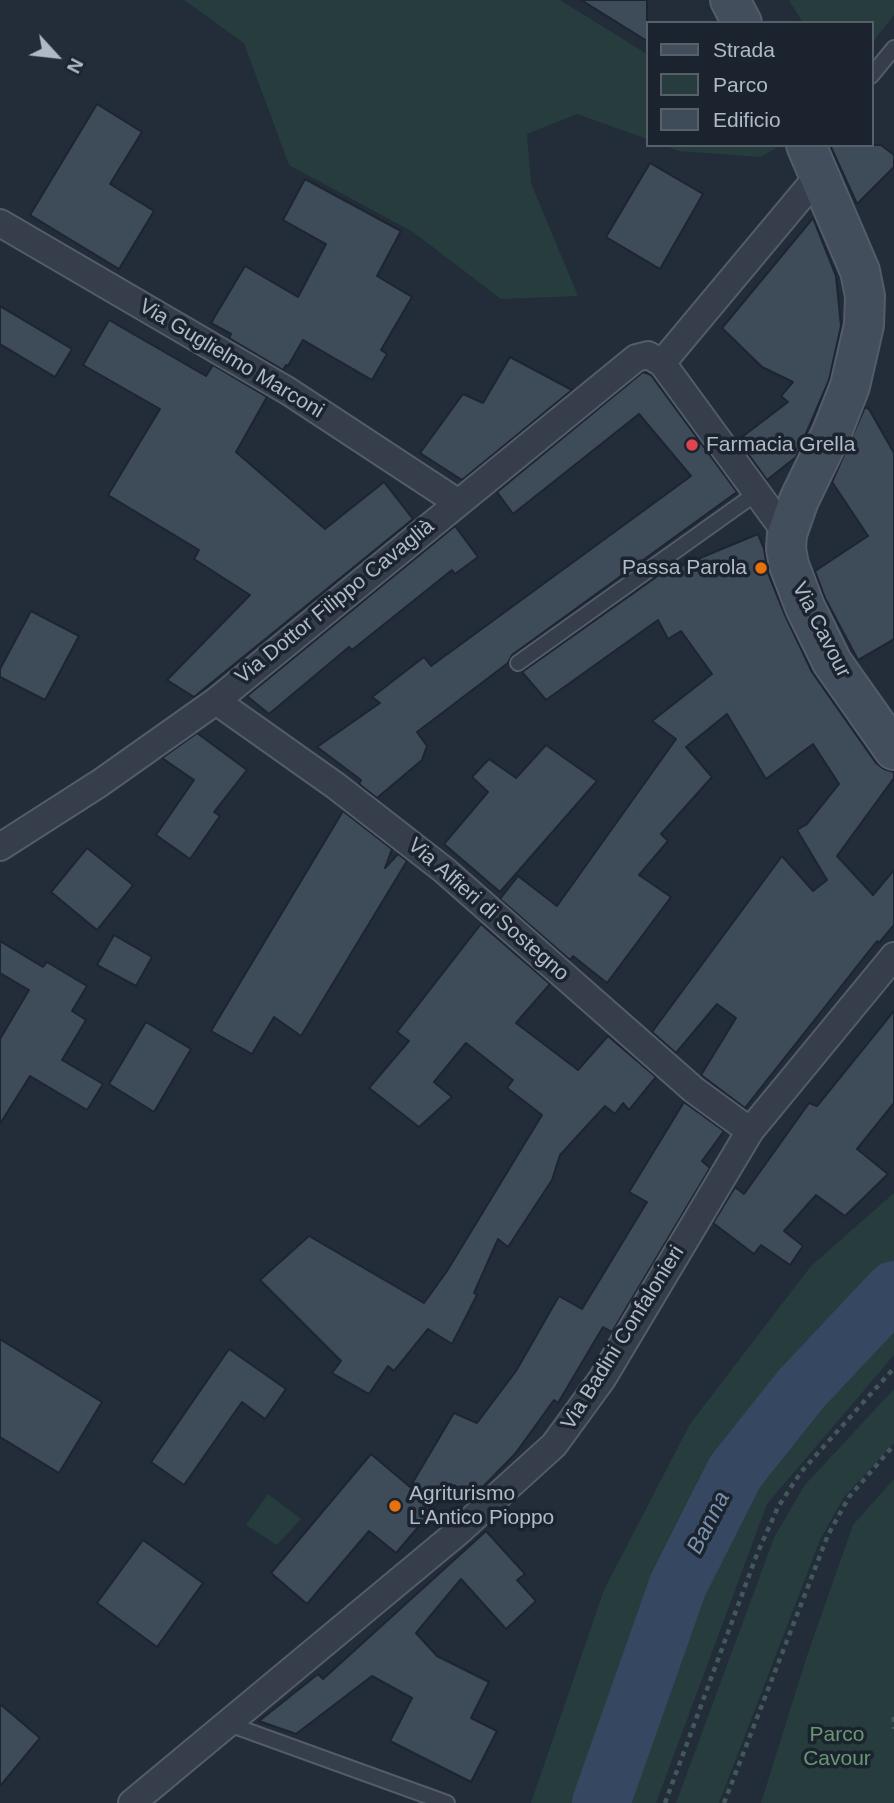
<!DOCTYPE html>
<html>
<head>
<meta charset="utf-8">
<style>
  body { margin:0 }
  #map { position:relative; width:894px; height:1803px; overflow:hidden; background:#222d39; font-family:Arial,sans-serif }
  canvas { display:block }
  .legend { position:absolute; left:646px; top:21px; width:228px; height:126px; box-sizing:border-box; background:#1b232e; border:2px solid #575f6b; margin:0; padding:9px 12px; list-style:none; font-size:21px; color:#b0b9c6 }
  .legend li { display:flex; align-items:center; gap:14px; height:35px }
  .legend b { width:35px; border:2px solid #575f6b }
  .north { position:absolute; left:21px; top:21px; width:70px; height:70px; -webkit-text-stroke:5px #1b232e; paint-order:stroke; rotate:117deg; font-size:19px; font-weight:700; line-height:28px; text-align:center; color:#b0b9c6 }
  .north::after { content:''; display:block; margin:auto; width:24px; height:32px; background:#b0b9c6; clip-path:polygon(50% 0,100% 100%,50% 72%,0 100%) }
</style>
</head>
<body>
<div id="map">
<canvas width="894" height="1803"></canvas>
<ul class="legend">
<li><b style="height:9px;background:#434e5d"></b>Strada</li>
<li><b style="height:19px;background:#273c3d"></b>Parco</li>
<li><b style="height:19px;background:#3e4b59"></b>Edificio</li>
</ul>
<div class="north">N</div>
</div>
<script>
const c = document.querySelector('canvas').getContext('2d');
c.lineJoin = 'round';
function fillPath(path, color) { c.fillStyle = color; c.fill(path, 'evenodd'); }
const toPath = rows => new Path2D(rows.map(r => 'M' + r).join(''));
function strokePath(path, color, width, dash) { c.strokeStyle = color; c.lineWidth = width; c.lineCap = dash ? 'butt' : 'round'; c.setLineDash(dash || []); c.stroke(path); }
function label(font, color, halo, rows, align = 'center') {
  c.font = font + ' Arial,sans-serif'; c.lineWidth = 7; c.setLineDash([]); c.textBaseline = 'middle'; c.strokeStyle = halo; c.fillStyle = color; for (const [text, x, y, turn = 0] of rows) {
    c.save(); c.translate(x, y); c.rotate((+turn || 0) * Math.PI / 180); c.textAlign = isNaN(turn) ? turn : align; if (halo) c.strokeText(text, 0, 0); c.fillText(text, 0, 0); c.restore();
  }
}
fillPath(toPath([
  [184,0,560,0,647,54,647,139,577,114,527,134,531,183,578,296,501,299,413,232,289,165,244,43],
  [789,0,894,0,894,15,871,44,871,23,803,23],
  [664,145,782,145,760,157,679,151],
  [894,1193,894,1269,781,1379,667,1559,584,1803,531,1803,604,1590,690,1424,811,1266],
  [894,1326,894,1355,767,1504,656,1803,619,1803,726,1527,845,1374],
  [894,1389,894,1443,844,1497,820,1540,719,1803,676,1803,774,1538,804,1486],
  [894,1479,894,1803,761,1803,807,1656,853,1525],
  [268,1494,301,1519,277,1545,246,1525]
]), '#273c3d');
strokePath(toPath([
  [601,1803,678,1585,735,1472,801,1389,894,1290]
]), '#364861', 58);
const building = toPath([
  [581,0,647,0,647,41,581,0],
  [97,104,142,132,110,184,154,211,119,269,30,215,97,104],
  [830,145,881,145,894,155,894,167,857,204,830,145],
  [650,163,703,194,660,269,606,237,650,163],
  [305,179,401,231,377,276,412,297,381,350,387,354,372,380,303,340,288,366,286,365,283,370,229,338,231,334,211,323,245,266,298,297,326,244,283,220,305,179],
  [813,218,836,276,841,326,829,380,796,457,767,480,738,440,788,402,781,396,793,382,762,367,722,328,813,218],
  [0,306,72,349,55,377,0,344,0,306],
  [109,320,206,376,213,365,267,397,236,452,325,529,384,482,413,519,194,697,167,680,250,595,194,559,199,550,108,495,160,409,83,365,109,320],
  [510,357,572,390,462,480,420,453,463,394,483,403,510,357],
  [643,372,651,375,737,492,512,655,508,663,417,732,427,746,422,760,377,798,359,784,361,780,317,747,380,703,372,697,424,657,431,666,691,476,639,414,513,514,497,492,643,372],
  [865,407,869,409,894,453,894,639,858,660,825,598,815,571,868,536,832,482,865,407],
  [455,526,478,557,455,574,452,570,352,650,349,647,269,714,247,696,455,526],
  [758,534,764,549,768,573,785,615,812,672,876,763,884,769,894,772,894,778,837,856,873,895,894,870,894,925,879,943,877,941,745,1108,701,1075,736,1018,717,1004,676,1053,652,1032,782,856,813,891,827,880,797,830,807,824,839,784,813,744,766,779,727,714,686,747,712,777,661,834,668,841,639,875,671,897,607,983,573,956,570,960,500,899,518,876,557,906,676,739,652,721,712,674,681,631,668,639,658,620,546,700,522,672,659,575,758,534],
  [31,611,79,636,45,700,0,677,0,669,31,611],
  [197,733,247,770,214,812,220,816,190,859,156,835,194,780,162,758,197,733],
  [546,745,597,781,500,892,444,844,488,792,472,777,489,759,516,778,546,745],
  [343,811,392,849,385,868,398,854,407,861,301,1036,274,1017,252,1054,211,1031,343,811],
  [87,848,133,885,97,930,51,892,87,848],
  [481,924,550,984,516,1023,578,1070,608,1036,656,1077,629,1110,623,1103,615,1114,605,1106,560,1155,552,1180,508,1247,498,1239,474,1293,477,1295,452,1344,428,1329,394,1371,388,1366,369,1394,332,1373,341,1361,260,1280,309,1236,424,1303,447,1271,542,1115,507,1088,513,1080,466,1043,434,1082,452,1097,419,1127,369,1088,409,1041,397,1032,481,924],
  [114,935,152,957,136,986,97,965,114,935],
  [0,941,43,967,47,962,87,986,72,1011,86,1020,62,1060,103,1084,87,1110,30,1076,0,1124,0,1039,29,990,0,973,0,941],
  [894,1011,894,1103,857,1149,888,1174,845,1216,816,1195,784,1231,803,1246,790,1265,761,1245,754,1254,713,1223,735,1187,744,1194,809,1103,817,1106,894,1011],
  [146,1022,191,1049,154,1112,109,1084,146,1022],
  [684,1102,724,1131,702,1161,710,1168,612,1332,603,1327,558,1403,554,1400,515,1454,473,1497,454,1485,396,1553,369,1531,307,1604,271,1573,371,1454,410,1487,454,1413,477,1423,516,1371,559,1296,582,1309,647,1202,629,1192,684,1102],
  [0,1339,102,1402,59,1473,0,1437,0,1339],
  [229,1349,286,1389,265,1419,242,1402,184,1485,151,1462,229,1349],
  [486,1531,525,1574,517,1580,536,1601,506,1629,461,1579,416,1633,437,1656,489,1682,471,1718,497,1731,471,1782,390,1741,412,1698,372,1676,296,1734,259,1721,318,1674,323,1679,486,1531],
  [143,1540,203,1583,157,1647,97,1603,143,1540],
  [0,1704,40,1738,0,1786,0,1704]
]);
fillPath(building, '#3e4b59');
strokePath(building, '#1d2531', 2);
const lane = toPath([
  [871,76,894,48],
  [518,663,758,492],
  [226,1723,447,1803]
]);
const street = toPath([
  [0,223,288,391,457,502],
  [662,363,819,175],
  [216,701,336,786,444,870,694,1090,750,1131],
  [0,847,100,783,216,701,636,358,648,355,662,363,787,534],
  [132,1803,458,1532,554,1445,602,1379,750,1131,894,956]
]);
const secondary = toPath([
  [730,0,742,23],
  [806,145,860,271,865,296,864,325,850,386,832,432,799,500,787,534,786,549,789,565,805,607,832,662,894,750]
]);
strokePath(lane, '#535c68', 18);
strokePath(street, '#535c68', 30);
strokePath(secondary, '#535c68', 42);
strokePath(toPath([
  [894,1717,894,1729],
  [665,1803,757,1554,778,1507,801,1472,894,1368],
  [724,1803,828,1535,849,1497,894,1445]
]), '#43585a', 4.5, [5, 5]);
strokePath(lane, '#353e4a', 14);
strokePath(street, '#353e4a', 26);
strokePath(secondary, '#434e5d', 38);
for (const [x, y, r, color] of [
  [692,445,7,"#e0444e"],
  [761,568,7,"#e8710a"],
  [395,1506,7,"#e8710a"]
]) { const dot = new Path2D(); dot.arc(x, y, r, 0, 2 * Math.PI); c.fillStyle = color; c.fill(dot); strokePath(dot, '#1b232e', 2.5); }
label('21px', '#b0b9c6', '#1b232e', [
  ["Via Guglielmo Marconi",231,359,31],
  ["Via Dottor Filippo Cavaglià",335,602,-39],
  ["Via Cavour",821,630,63],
  ["Via Alfieri di Sostegno",488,910,41],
  ["Via Badini Confalonieri",623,1338,-58]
]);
label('21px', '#b0b9c6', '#1b232e', [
  ["Farmacia Grella",706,445],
  ["Passa Parola",747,568,"right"],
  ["Agriturismo",409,1494],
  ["L'Antico Pioppo",409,1518]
], 'left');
label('21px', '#689771', '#1b232e', [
  ["Parco",837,1735],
  ["Cavour",837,1759]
]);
label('italic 23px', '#7990ae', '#1b232e', [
  ["Banna",709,1523,-63]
]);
</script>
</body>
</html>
